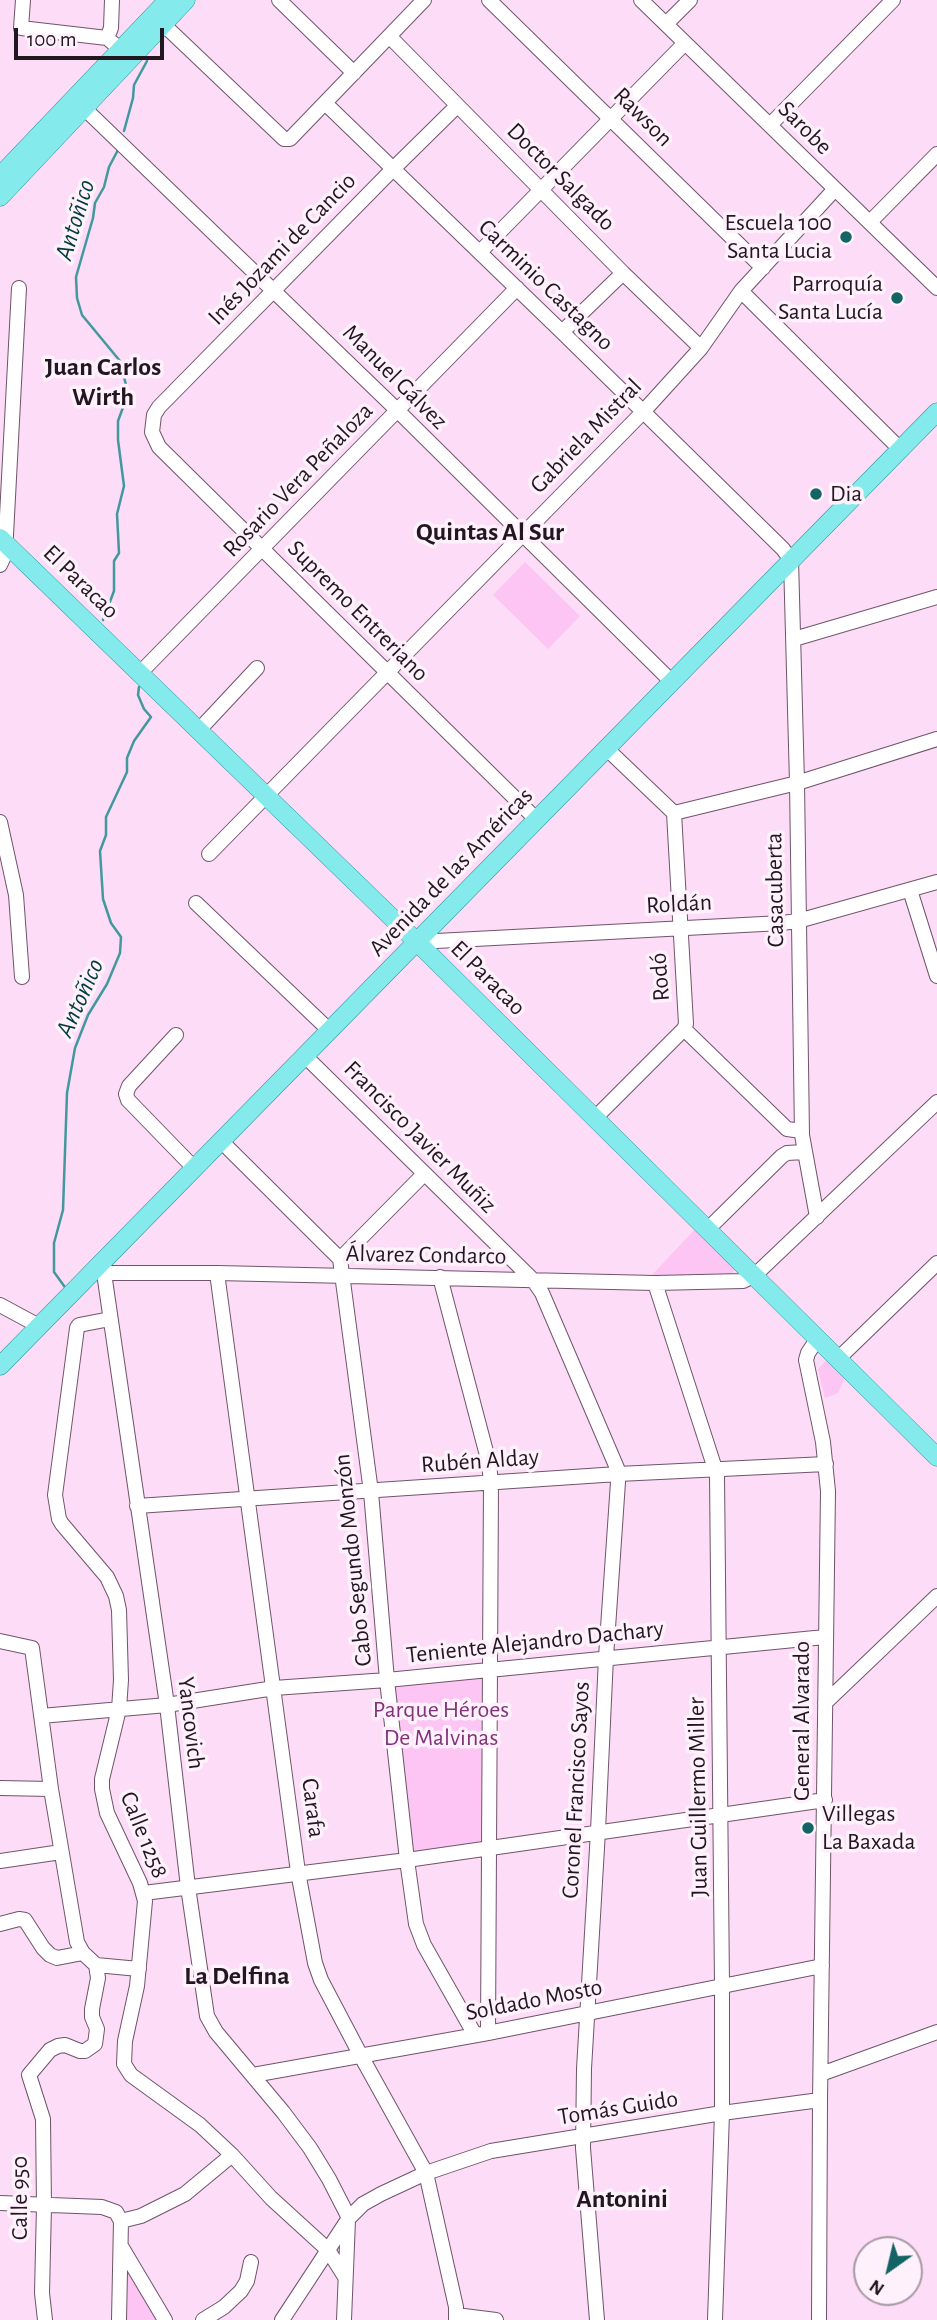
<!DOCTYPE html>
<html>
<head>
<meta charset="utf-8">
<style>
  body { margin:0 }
  #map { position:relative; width:937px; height:2320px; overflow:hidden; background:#fcdcf6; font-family:"Alegreya Sans",sans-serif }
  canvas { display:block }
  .north { position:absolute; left:853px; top:2236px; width:70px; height:70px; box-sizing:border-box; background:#fef1fb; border:2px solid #a69aa3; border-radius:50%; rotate:214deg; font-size:19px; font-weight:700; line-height:28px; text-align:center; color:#221720 }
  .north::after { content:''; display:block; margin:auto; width:24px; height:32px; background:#146465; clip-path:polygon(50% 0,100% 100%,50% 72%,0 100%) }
  .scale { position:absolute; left:14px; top:28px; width:150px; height:32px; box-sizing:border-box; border:4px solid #221720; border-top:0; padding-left:9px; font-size:21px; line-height:24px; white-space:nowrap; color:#221720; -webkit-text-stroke:5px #fef1fb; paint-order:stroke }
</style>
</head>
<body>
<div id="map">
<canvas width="937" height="2320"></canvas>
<div class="north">N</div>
<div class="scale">100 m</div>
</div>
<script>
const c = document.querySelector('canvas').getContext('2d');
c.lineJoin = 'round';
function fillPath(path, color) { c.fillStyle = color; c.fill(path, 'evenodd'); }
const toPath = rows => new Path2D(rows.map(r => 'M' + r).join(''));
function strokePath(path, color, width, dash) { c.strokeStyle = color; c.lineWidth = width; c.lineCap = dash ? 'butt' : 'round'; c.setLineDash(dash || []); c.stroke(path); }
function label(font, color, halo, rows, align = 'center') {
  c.font = font + ' "Alegreya Sans",sans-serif'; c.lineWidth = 7; c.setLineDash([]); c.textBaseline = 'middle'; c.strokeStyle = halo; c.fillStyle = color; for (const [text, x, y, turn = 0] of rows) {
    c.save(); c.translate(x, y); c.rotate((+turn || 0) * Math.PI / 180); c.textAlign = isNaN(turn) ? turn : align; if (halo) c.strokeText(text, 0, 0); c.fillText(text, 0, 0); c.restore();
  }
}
fillPath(toPath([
  [525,562,580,616,548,649,493,595],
  [696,1228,736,1269,728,1277,652,1275],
  [826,1360,832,1361,845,1377,838,1393,825,1398,818,1369],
  [489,1670,487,1848,407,1860,387,1680],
  [124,2262,157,2320,125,2320]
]), '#fdc5f3');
strokePath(toPath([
  [124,131,133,98,134,85,147,61],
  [103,620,114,591,114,561,119,553,117,514,124,486,118,440,118,421,125,402,126,385,120,361,82,315,77,298,76,277,93,218,95,203,104,187,109,167,119,148],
  [67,1290,54,1272,54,1243,63,1210,67,1093,75,1048,88,1015,107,984,120,953,121,937,111,923,103,899,100,851,106,835,106,817,127,772,127,758,134,741,151,717,144,709,138,695,139,687]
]), '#42989d', 2.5);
const minor = toPath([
  [23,0,21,28,107,38,120,49],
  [279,0,354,73],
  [489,0,763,268],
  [641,0,937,288],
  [163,24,284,139,290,139,424,0],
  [666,24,690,0],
  [390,37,623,273,701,348],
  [107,38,111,28,112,0],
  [326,104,562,332,783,549,791,560,797,783,802,1135,817,1217],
  [457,106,394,168,159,407,154,415,152,432,159,447,537,820],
  [84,108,397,410,672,682],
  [770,125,893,0],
  [870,222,937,154],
  [480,252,685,43],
  [741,291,900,449],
  [562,332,623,273],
  [0,565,5,554,19,288],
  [794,639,937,597],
  [140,673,517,288],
  [199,730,257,668],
  [607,749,674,813,686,1024,684,1029],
  [674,813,797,783,937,739],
  [0,822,16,895,22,977],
  [209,854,642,413,701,348,741,291,835,189],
  [910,890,937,976],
  [196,903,330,1031],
  [417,942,782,923,798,921,937,882],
  [684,1029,787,1129,802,1131],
  [176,1035,129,1086,126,1094,128,1100,195,1169],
  [305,1056,533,1280,542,1293,617,1468,618,1482,606,1657,598,1831,584,2069,583,2148,597,2320],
  [595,1118,684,1029],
  [222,1142,340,1259],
  [424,1174,340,1259,371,1492,387,1680,407,1860,416,1924,424,1945,475,2035],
  [708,1229,782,1156,787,1153,804,1152],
  [96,1269,104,1273,217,1273,655,1283,743,1281,755,1275,937,1102],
  [104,1273,167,1705,188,1887,207,2016,216,2032,283,2112,310,2148,329,2179,349,2218],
  [217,1273,298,1872,315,1963,321,1980,361,2056,426,2173,456,2307,456,2320],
  [440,1277,489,1463,491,1483,488,2033],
  [655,1283,717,1475,722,1985,722,2113,715,2320],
  [0,1305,39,1326],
  [110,1319,79,1325,77,1328,55,1495,59,1519,62,1524,107,1577,116,1596,119,1610,121,1680,119,1709,102,1779,102,1789,107,1813,140,1883,145,1901,137,1986,125,2041,124,2064,131,2075,200,2125,232,2155,271,2198,328,2250,345,2277],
  [818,1338,808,1353,806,1360,823,1442,828,1491,820,2100,819,2320],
  [839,1358,937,1263],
  [137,1506,618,1474,826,1464],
  [0,1641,32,1648,51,1789],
  [825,1703,937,1596],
  [41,1716,167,1705,274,1688,387,1680,825,1637],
  [0,1788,51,1789,77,1942,83,1953,96,1965,139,1969],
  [0,1861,61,1852],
  [144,1893,407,1860,825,1800],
  [0,1924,19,1919,25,1920,43,1948,50,1955,57,1958,83,1953],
  [821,2074,937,2032],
  [253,2075,488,2033,822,1966],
  [0,2203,102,2207,116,2212,121,2221,119,2320],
  [121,2221,141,2216,185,2194,232,2155],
  [121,2246,165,2320],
  [456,2315,496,2320],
  [45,2320,42,2293,44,2206,43,2119,29,2075,50,2050,58,2046,65,2045,80,2051,85,2051,95,2044,97,2029,92,2017,92,2009,98,1978,96,1965],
  [203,2320,224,2307,241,2291,247,2281,251,2262],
  [282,2320,349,2218,363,2204,381,2194,426,2173,491,2151,722,2113,820,2100],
  [344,2320,348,2220]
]);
const major = toPath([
  [0,176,168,0],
  [0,197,186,0],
  [0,538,417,942,937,1457],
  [0,1366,937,412]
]);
strokePath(minor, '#6f546a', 16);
strokePath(major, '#2c979c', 19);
strokePath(minor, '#fff', 14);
strokePath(major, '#84eaec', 18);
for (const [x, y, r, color] of [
  [846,237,7,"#146465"],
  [897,298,7,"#146465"],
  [816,494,7,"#146465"],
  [808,1828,7,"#146465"]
]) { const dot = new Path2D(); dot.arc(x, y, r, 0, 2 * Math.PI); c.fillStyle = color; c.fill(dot); strokePath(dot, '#fef1fb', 2.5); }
label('24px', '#221720', '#fef1fb', [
  ["Rawson",643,117,45],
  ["Sarobe",805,128,45],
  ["Doctor Salgado",561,177,45],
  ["Inés Jozami de Cancio",282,249,-46],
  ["Carminio Castagno",546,285,44],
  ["Manuel Gálvez",395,377,45],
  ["Gabriela Mistral",586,436,-46],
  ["Rosario Vera Peñaloza",298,480,-46],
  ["El Paracao",81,582,44],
  ["Supremo Entreriano",358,611,45],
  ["Avenida de las Américas",451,872,-46],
  ["Casacuberta",775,890,-91],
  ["Roldán",679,904,-3],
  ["Rodó",660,977,-94],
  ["El Paracao",488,978,45],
  ["Francisco Javier Muñiz",420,1137,45],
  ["Álvarez Condarco",426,1255,1],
  ["Rubén Alday",480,1461,-4],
  ["Cabo Segundo Monzón",353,1560,-96],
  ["Teniente Alejandro Dachary",535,1642,-6],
  ["General Alvarado",802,1721,-90],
  ["Yancovich",191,1723,83],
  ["Coronel Francisco Sayos",576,1790,-87],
  ["Juan Guillermo Miller",698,1797,-91],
  ["Carafa",313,1808,83],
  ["Calle 1258",144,1835,68],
  ["Soldado Mosto",534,2000,-11],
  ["Tomás Guido",618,2108,-9],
  ["Calle 950",20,2198,-90]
]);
label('24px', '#221720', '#fef1fb', [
  ["Escuela 100",832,223],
  ["Santa Lucia",832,251],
  ["Parroquía",883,284],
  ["Santa Lucía",883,312],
  ["Dia",830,494,"left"],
  ["Villegas",822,1814,"left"],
  ["La Baxada",822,1842,"left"]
], 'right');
label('24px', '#823278', '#fef1fb', [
  ["Parque Héroes",441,1710],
  ["De Malvinas",441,1738]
]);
label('italic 26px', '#003c3d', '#fef1fb', [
  ["Antoñico",75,220,-73],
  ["Antoñico",80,998,-66]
]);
label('bold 26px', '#221720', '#fef1fb', [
  ["Juan Carlos",103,367],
  ["Wirth",103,397],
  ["Quintas Al Sur",490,532],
  ["La Delfina",237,1976],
  ["Antonini",622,2199]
]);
</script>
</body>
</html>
